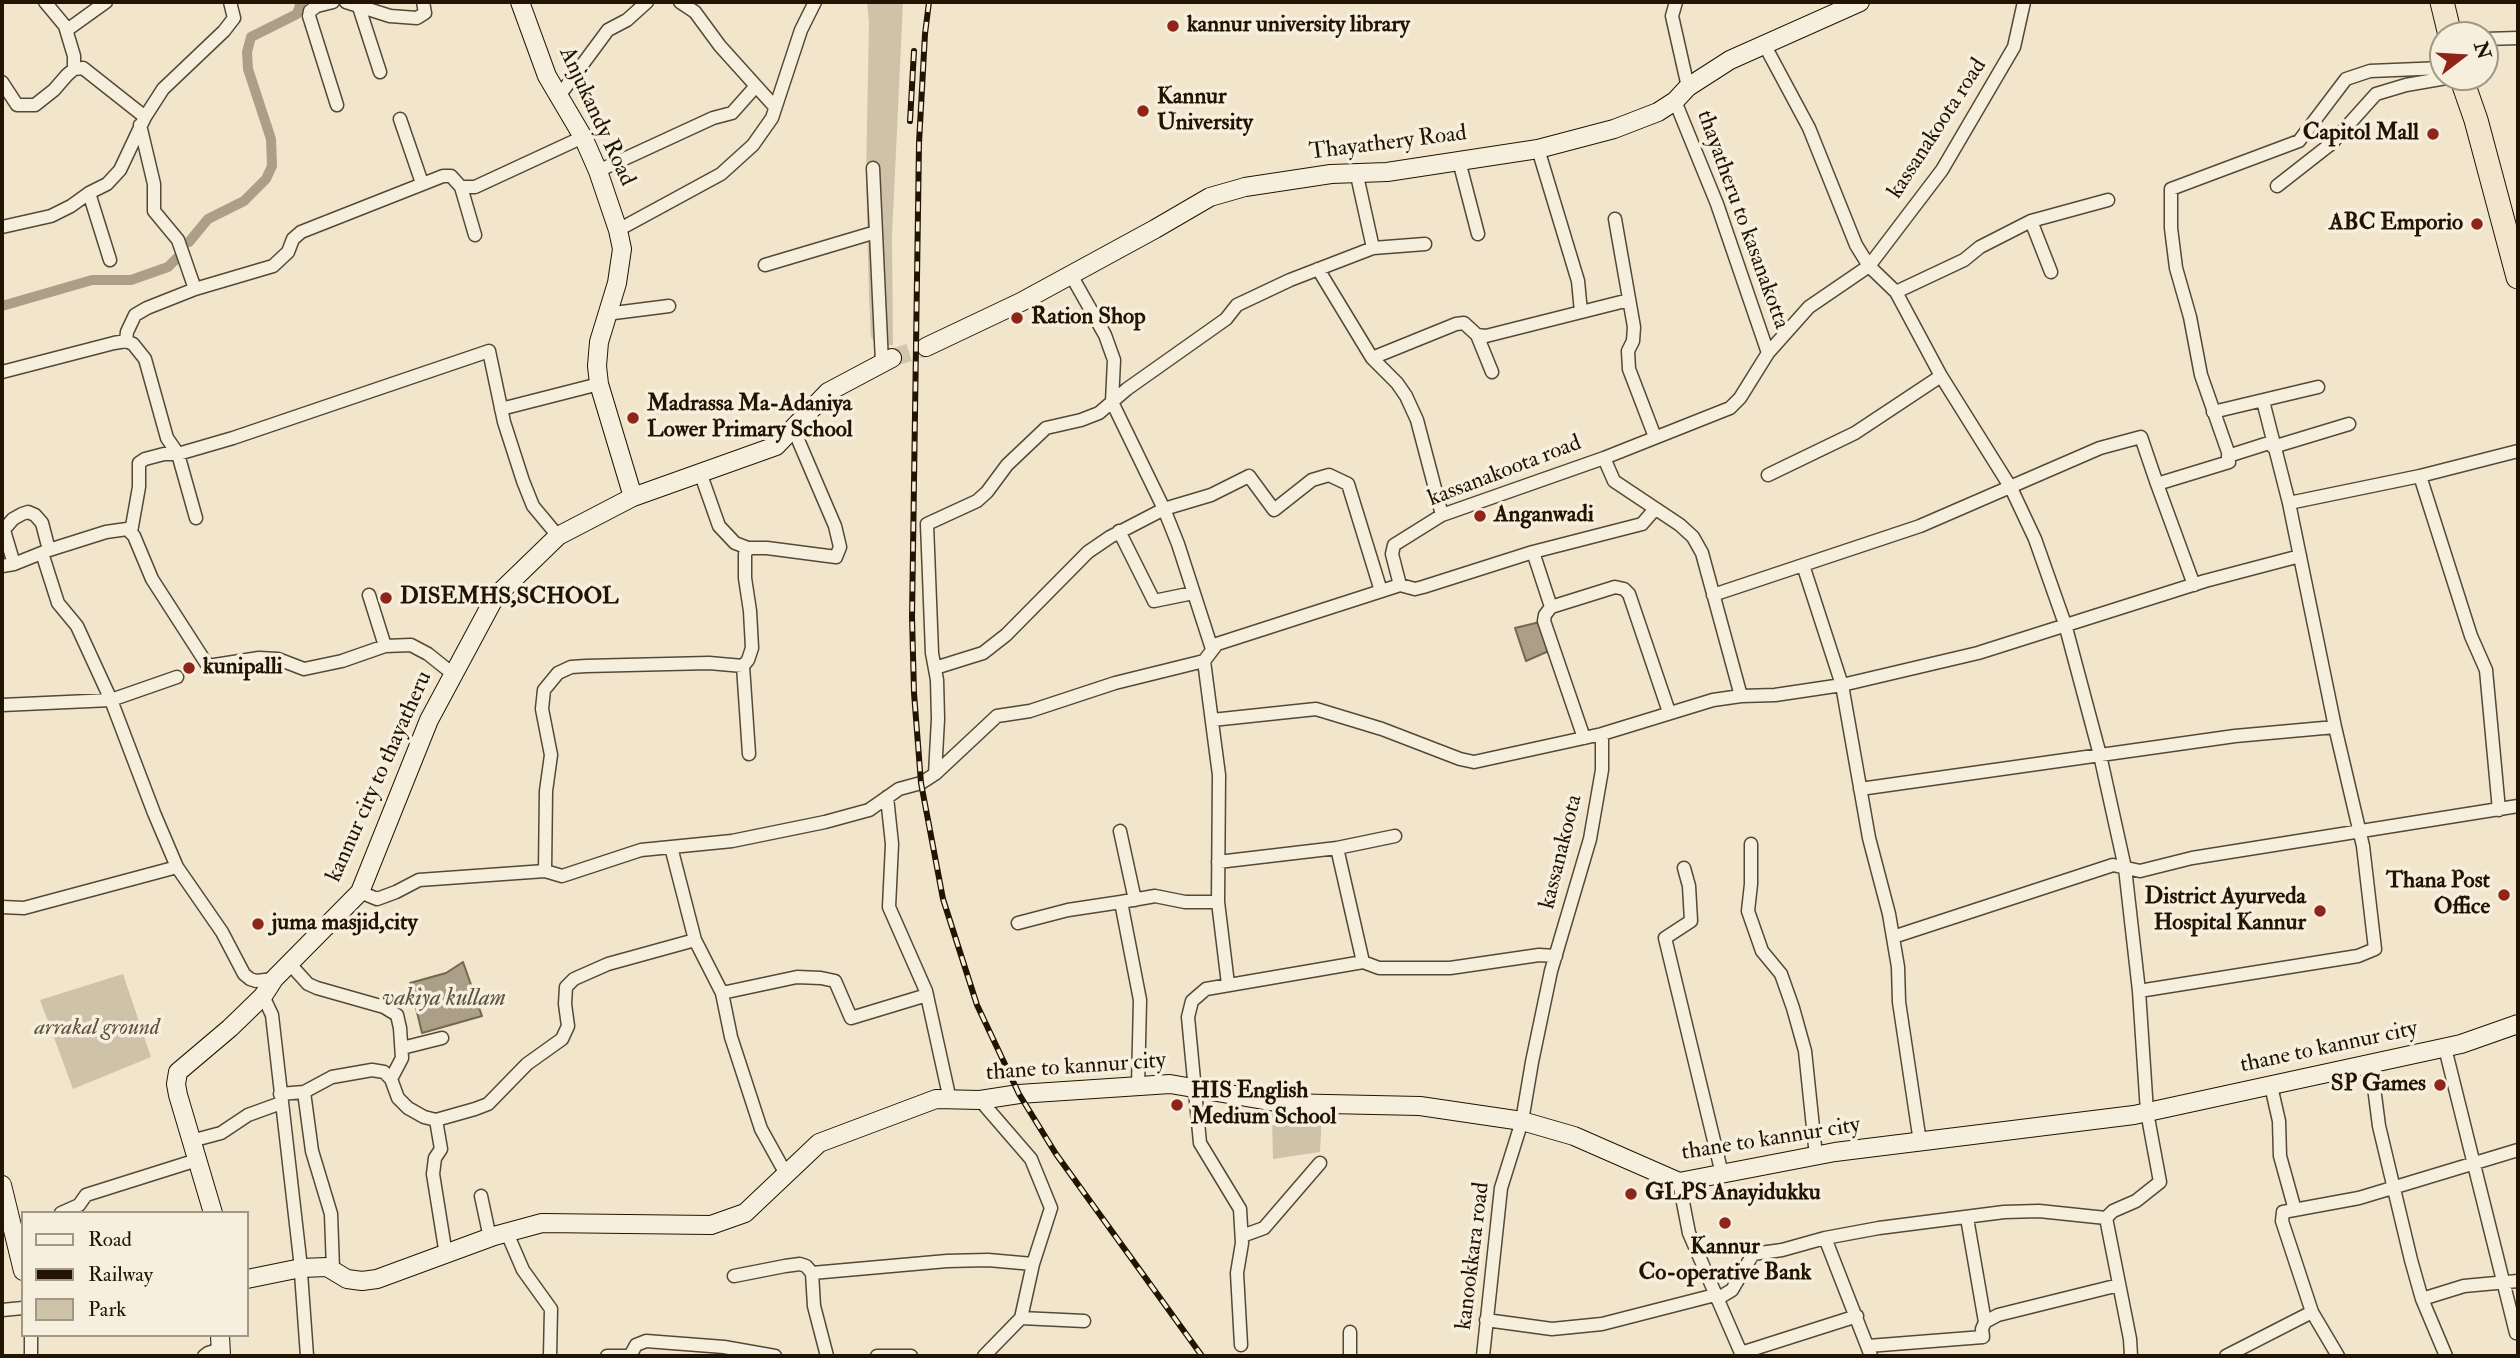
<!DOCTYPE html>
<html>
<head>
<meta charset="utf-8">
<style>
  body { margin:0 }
  #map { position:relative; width:2520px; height:1358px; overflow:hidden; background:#f1e6cc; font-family:"IM FELL Double Pica",serif }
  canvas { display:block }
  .frame { position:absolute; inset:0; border:4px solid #221401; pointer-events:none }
  .legend { position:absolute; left:21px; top:1211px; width:228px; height:126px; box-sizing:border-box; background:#f6efde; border:2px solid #a19786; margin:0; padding:9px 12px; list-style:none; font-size:21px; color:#221401 }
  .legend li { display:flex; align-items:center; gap:14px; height:35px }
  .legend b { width:35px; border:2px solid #a19786 }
  .north { position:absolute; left:2429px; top:21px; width:70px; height:70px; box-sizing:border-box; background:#f6efde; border:2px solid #a19786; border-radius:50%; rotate:73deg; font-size:19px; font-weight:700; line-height:28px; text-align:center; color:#221401 }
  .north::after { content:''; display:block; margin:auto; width:24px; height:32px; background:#8f2418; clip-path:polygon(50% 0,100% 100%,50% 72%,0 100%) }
</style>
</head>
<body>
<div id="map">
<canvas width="2520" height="1358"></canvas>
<div class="frame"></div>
<ul class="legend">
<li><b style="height:9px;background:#f6efde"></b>Road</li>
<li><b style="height:9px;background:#221401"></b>Railway</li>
<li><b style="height:19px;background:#cec2a9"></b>Park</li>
</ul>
<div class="north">N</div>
</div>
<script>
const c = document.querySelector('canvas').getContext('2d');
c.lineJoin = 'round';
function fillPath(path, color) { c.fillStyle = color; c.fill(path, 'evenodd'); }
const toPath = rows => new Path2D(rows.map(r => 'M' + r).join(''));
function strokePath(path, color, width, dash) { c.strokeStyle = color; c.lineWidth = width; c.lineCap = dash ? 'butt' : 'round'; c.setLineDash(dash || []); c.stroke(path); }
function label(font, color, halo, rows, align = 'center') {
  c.font = font + ' "IM FELL Double Pica",serif'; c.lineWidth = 7; c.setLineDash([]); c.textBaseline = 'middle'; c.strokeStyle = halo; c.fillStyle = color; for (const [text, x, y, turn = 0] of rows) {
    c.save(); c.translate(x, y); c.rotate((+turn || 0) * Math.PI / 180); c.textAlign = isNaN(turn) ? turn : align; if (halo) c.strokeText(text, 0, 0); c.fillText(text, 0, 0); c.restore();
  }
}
fillPath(toPath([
  [867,2,903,2,892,236,893,345,878,346,871,337,869,297,866,176,869,23],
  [123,974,151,1057,73,1089,40,1000],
  [1272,1112,1322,1114,1320,1152,1273,1159]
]), '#cec2a9');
const water = toPath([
  [1540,622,1551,650,1526,661,1515,628,1540,622],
  [463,962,482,1016,422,1033,410,983,446,973,463,962]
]);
fillPath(water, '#ab9f87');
strokePath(water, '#746751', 2);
strokePath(toPath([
  [189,242,208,219,244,201,266,179,272,166,271,139,248,69,247,52,251,37,297,14,301,2],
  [2,306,92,280,131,280,168,267,178,257]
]), '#ab9f87', 10);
strokePath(toPath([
  [892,358,926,347]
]), '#d2c6ae', 18, [18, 9]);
const street = toPath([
  [45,2,65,26,74,56,74,69],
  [333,2,317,6,310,11,309,16,337,105],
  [346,2,390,16,417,18,425,13,423,2],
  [680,2,695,12,720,46,775,107],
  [1676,2,1672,16,1688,87],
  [358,4,380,72],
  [67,30,106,2],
  [2485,39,2518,38],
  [1764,44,1809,128,1856,245,1869,266,1896,292],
  [2,82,17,105,35,105,54,90,67,75,74,69,83,68,145,117],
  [559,96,608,30,627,20,647,2],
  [1675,101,1717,204,1768,353],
  [400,119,422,183],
  [140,125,154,184,154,211,178,240,195,289],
  [1538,149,1578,281,1581,312],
  [1459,161,1478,234],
  [873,168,882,363],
  [598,171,713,118,732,113,756,86],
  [2277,186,2332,143,2376,94,2406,85,2452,77],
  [461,187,475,187,583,137],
  [89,193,107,184,120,170,145,117,163,89,224,31,234,18,230,2],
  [2108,200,2031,221,1980,247,1964,260,1896,292,1941,376,2011,488,2035,539,2065,624,2100,755,2125,868,2139,991,2147,1112,2160,1182,2136,1201,2113,1211,2106,1218,2130,1339,2131,1356],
  [1615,219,1634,327,1633,341,1628,351,1629,369,1655,437],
  [2031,221,2051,272],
  [2,227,51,216,71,206,89,193,110,260],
  [618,230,721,174,753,145,772,118,801,30,815,2],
  [1373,248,1425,244],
  [765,265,876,232],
  [1318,269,1372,358,1397,383,1406,396,1417,420,1442,515],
  [1071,275,1105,335,1114,360,1112,402,1164,509,1178,544,1212,649],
  [606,314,669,306],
  [1477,335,1492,372],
  [126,341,127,332,135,315,147,308,195,289,273,266,288,252,293,239,301,232,443,176,451,176,461,187,475,235],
  [1372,358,1456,324,1464,323,1477,335,1486,336,1629,300],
  [2,372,114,343,126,341,133,344,145,359,167,438,178,454,196,518],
  [2263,401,2289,503],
  [501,409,599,384],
  [2213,412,2318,387],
  [2273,447,2349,424],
  [2228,456,2272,442],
  [1604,458,1614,481,1680,525,1693,537,1702,553,1741,696,1775,695,1842,685,1978,653,2205,581,2300,556],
  [701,475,719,526,735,543,748,548],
  [1768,475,1855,433,1941,376],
  [2420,476,2518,451],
  [2157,484,2194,585],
  [2,526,7,526,13,519,22,514,28,512,35,515,42,523,49,550],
  [3,527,14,564],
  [1119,531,1154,601,1193,593],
  [131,532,139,487,139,463,145,459,164,454,178,454,233,438,489,351,504,422,523,481,533,506,558,536],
  [1533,552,1642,524,1655,509],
  [42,553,58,603,77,626,111,700,154,813,177,867,222,932,244,974,250,979,256,981,274,979],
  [1803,565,1842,685,1869,838,1889,914,1898,967,1899,1002,1920,1142],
  [2,566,14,564,49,550,106,532,127,529,134,536,152,579,208,666,259,658,278,659,304,669,342,661,385,646,411,645,428,654,453,674],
  [1400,585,1415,589,1423,587,1533,552,1551,607],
  [369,595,385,646],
  [1713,595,1920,526,2100,448,2141,437,2157,484,2229,462,2228,452,2201,375,2190,317,2176,268,2171,228,2171,189,2299,141,2346,79,2370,71,2443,68],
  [743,666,749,754],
  [935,668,983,653,1006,635,1088,552,1110,537,1164,509,1211,495,1249,476,1274,510,1312,480,1329,475,1348,484,1381,591],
  [2,705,111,700,177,677],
  [1212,720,1316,709,1382,729,1460,759,1474,762,1602,734],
  [1584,738,1544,621,1545,615,1551,607,1615,587,1624,589,1629,594,1669,712],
  [935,774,938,719,937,680,932,653,927,524,977,501,987,492,1007,465,1046,428,1081,420,1099,413,1127,389,1226,319,1237,305,1290,280,1373,248,1356,171],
  [1860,789,2235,736,2335,727],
  [887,797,892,844,889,907,926,991,950,1100],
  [1120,831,1135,900],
  [1751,844,1751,884,1748,911,1762,951,1781,974,1793,1008,1805,1051,1816,1156],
  [671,847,695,940,722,993,731,1037,761,1129,786,1174],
  [1337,848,1363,962],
  [1218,862,1337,848,1395,836],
  [1684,868,1689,886,1691,921,1665,938,1722,1174],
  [545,871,562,876,641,850,732,841,825,822,869,810,899,789,921,783,935,774,997,716,1030,711,1115,683,1204,661],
  [360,892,377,899,396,892,419,880,545,871,546,791,551,755,542,709,544,690,558,673,571,667,586,666,709,663,743,666,748,660,752,648,750,611,745,578,745,554,748,548,767,548,836,557,840,547,835,526,793,428],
  [2,907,24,908,177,867],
  [1018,923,1068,910,1121,902],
  [1893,937,2113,865,2140,871,2192,858,2518,806],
  [289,963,308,984,317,988,384,1007,397,1015,400,1028,402,1058,391,1079],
  [1228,984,1218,902,1219,775,1204,661,1217,644,1400,585,1392,554,1394,545,1442,515,1604,458,1730,408,1740,398,1768,353,1809,307,1869,266,1942,170,2014,47,2024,2],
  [2139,991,2358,956,2375,949,2363,846,2335,727,2289,503,2420,476,2471,636,2486,670,2499,810],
  [722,993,797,977,821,978,835,981,851,1018,927,995],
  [263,996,272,1015,300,1259,307,1356],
  [402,1048,442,1038],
  [2445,1048,2516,1333],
  [2371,1064,2379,1126,2411,1260,2422,1299,2446,1356],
  [1138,1086,1140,1000,1121,902,1155,896,1185,902,1218,902],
  [2271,1086,2279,1121,2280,1156,2295,1210],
  [304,1092,312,1151,331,1214,333,1269],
  [280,1094,304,1092,332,1077,372,1070,384,1072,391,1079,398,1098,408,1108,424,1117,436,1120,475,1109,488,1104,527,1064,562,1039,568,1026,565,1004,566,987,574,979,608,964,695,940],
  [980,1100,1031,1159,1051,1208,1033,1264,1021,1318,984,1356],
  [436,1120,441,1149,435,1158,433,1174,446,1255],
  [191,1141,221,1133,248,1115,281,1103],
  [1679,1182,1689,1233,1741,1353,1857,1316],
  [481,1196,490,1238],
  [61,1213,79,1205,86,1195,197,1160],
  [1967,1218,1985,1322],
  [507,1233,523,1270,551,1309,550,1356],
  [1242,1236,1264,1228,1320,1163],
  [1825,1238,1871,1356],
  [812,1273,947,1261,988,1260,1033,1264],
  [734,1276,785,1266,800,1264,806,1266,812,1273,814,1306,827,1356],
  [1717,1299,1732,1290,1753,1254,1782,1250,1825,1238,1879,1228,2004,1212,2039,1211,2106,1218],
  [2422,1299,2464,1286,2518,1281],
  [2,1310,23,1308],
  [1021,1318,1084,1321],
  [1486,1320,1552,1329,1602,1324,1715,1295],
  [1350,1332,1350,1356],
  [1241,1345,1237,1273,1242,1243,1240,1209,1200,1143,1188,1017,1192,1001,1206,989,1363,962,1379,968,1450,968,1539,955,1556,956],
  [1868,1346,1983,1337,1982,1329,1985,1322,1998,1315,2119,1285],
  [31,1356,31,1335],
  [204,1356,208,1353,221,1349],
  [607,1356,630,1356,636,1345,646,1341,724,1347,775,1356],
  [877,1356,911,1356],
  [1483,1356,1501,1188,1522,1121,1532,1062,1551,971,1590,839,1602,770,1602,734,1713,700,1741,696],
  [2226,1356,2312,1312],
  [2338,1356,2312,1312,2282,1221,2283,1212,2359,1198,2518,1150]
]);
const secondary = toPath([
  [520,2,547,76,583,137,598,171,618,230,622,249,617,283,599,342,597,366,599,384,633,497],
  [926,347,1021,302,1155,229,1210,197,1245,187,1331,174,1387,172,1538,149,1614,129,1658,112,1675,101,1688,87,1730,60,1860,2],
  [2,1185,23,1271],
  [213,1213,178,1095,176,1084,178,1072,230,1028,263,996,274,979,360,892,429,720,495,597,558,536,633,497,776,446,828,392,892,358],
  [247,1279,301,1268,327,1267,347,1279,362,1281,377,1279,494,1236,542,1223,711,1225,745,1213,819,1143,936,1099,980,1100,1019,1094,1170,1084,1281,1103,1420,1106,1522,1121,1574,1136,1679,1182,1835,1152,2134,1115,2461,1044,2518,1024],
  [220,1335,221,1356]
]);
const highway = toPath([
  [2442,2,2450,35],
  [2461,77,2476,120,2518,277]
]);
strokePath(street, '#564834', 15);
strokePath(secondary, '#221401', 20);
strokePath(highway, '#221401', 25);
strokePath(street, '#f6efde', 12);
strokePath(secondary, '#f6efde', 18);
strokePath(highway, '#f1e6cc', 23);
const rail = toPath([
  [929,2,925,34,919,143,912,617,914,693,921,783,943,899,977,1005,1019,1094,1056,1154,1202,1356],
  [910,121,914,51]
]);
strokePath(rail, '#221401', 6);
strokePath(rail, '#f6efde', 3.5, [10]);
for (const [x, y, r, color] of [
  [1173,26,7,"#8f2418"],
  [1143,111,7,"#8f2418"],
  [2433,134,7,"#8f2418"],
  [2477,224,7,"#8f2418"],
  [1017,318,7,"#8f2418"],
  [633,418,7,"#8f2418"],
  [1480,516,7,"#8f2418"],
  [386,598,7,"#8f2418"],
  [189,668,7,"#8f2418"],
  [2504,895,7,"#8f2418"],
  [2320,911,7,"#8f2418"],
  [258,924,7,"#8f2418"],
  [2440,1085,7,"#8f2418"],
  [1177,1105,7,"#8f2418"],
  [1631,1194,7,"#8f2418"],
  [1725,1223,7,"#8f2418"]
]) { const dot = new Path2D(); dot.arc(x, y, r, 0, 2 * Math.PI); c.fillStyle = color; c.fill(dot); strokePath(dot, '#f6efde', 2.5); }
label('bold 23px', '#221401', '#f6efde', [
  ["kannur university library",1187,26],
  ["Kannur",1157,98],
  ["University",1157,124],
  ["Capitol Mall",2419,134,"right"],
  ["ABC Emporio",2463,224,"right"],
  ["Ration Shop",1031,318],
  ["Madrassa Ma-Adaniya",647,405],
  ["Lower Primary School",647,431],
  ["Anganwadi",1494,516],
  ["DISEMHS,SCHOOL",400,598],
  ["kunipalli",203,668],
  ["Thana Post",2490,882,"right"],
  ["Office",2490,908,"right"],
  ["District Ayurveda",2306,898,"right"],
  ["Hospital Kannur",2306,924,"right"],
  ["juma masjid,city",272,924],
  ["SP Games",2426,1085,"right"],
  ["HIS English",1191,1092],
  ["Medium School",1191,1118],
  ["GLPS Anayidukku",1645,1194],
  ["Kannur",1725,1248,"center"],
  ["Co-operative Bank",1725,1274,"center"]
], 'left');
label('23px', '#221401', '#f6efde', [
  ["Anjukandy Road",596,117,65],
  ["kassanakoota road",1938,129,-57],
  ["Thayathery Road",1388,144,-7],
  ["thayatheru to kasanakotta",1742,220,70],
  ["kassanakoota road",1505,472,-21],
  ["kannur city to thayatheru",380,777,-66],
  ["kassanakoota",1562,852,-76],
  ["thane to kannur city",2329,1048,-12],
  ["thane to kannur city",1076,1068,-4],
  ["thane to kannur city",1771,1140,-9],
  ["kanookkara road",1474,1256,-83]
]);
label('italic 23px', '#5e513c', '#f6efde', [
  ["arrakal ground",97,1029]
]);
label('italic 24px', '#60533d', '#f6efde', [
  ["vakiya kullam",444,1000]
]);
</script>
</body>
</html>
